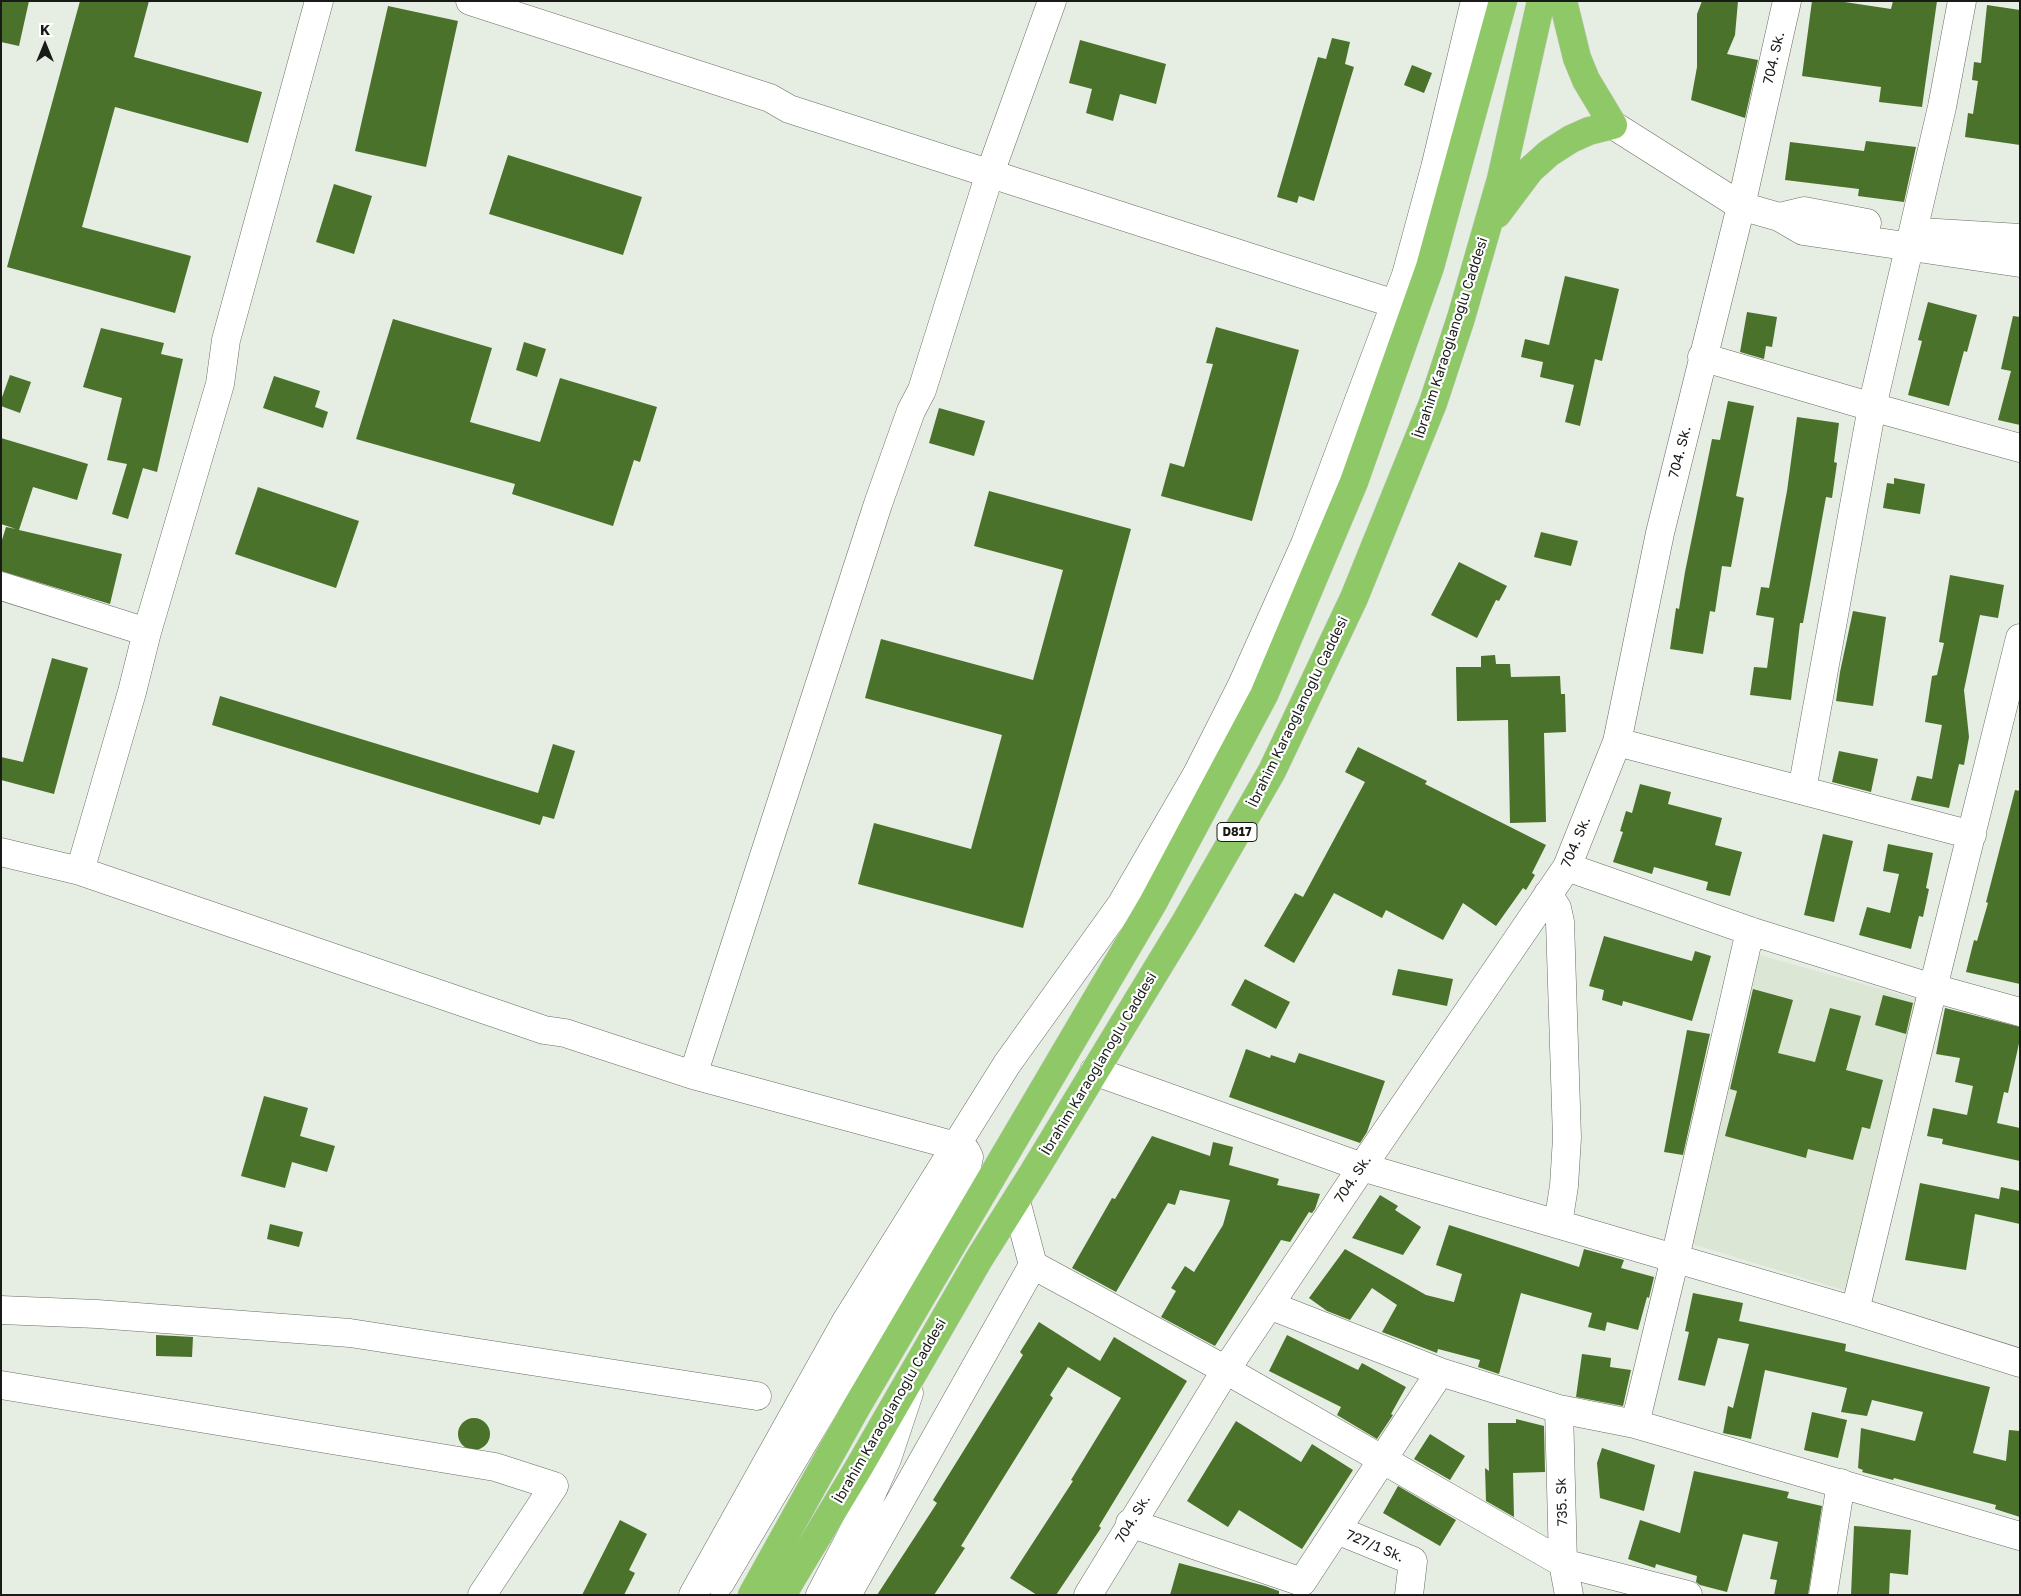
<!DOCTYPE html>
<html>
<head>
<meta charset="utf-8">
<style>
  body { margin:0 }
  #map { position:relative; width:2021px; height:1596px; overflow:hidden; background:#e6ede2; font-family:"Golos Text",sans-serif }
  canvas { display:block }
  .frame { position:absolute; inset:0; border:2px solid #181b17; pointer-events:none }
  .north { position:absolute; left:20px; top:20px; width:50px; height:50px; -webkit-text-stroke:4px #fff; paint-order:stroke; rotate:0deg; font-size:14px; font-weight:700; line-height:20px; text-align:center; color:#181b17 }
  .north::after { content:''; display:block; margin:auto; width:18px; height:22px; background:#181b17; clip-path:polygon(50% 0,100% 100%,50% 72%,0 100%) }
</style>
</head>
<body>
<div id="map">
<canvas width="2021" height="1596"></canvas>
<div class="frame"></div>
<div class="north">K</div>
</div>
<script>
const c = document.querySelector('canvas').getContext('2d');
c.lineJoin = 'round';
function fillPath(path, color) { c.fillStyle = color; c.fill(path, 'evenodd'); }
const toPath = rows => new Path2D(rows.map(r => 'M' + r).join(''));
function strokePath(path, color, width, dash) { c.strokeStyle = color; c.lineWidth = width; c.lineCap = dash ? 'butt' : 'round'; c.setLineDash(dash || []); c.stroke(path); }
function label(font, color, halo, rows, align = 'center') {
  c.font = font + ' "Golos Text",sans-serif'; c.lineWidth = 4.5; c.setLineDash([]); c.textBaseline = 'middle'; c.strokeStyle = halo; c.fillStyle = color; for (const [text, x, y, turn = 0] of rows) {
    c.save(); c.translate(x, y); c.rotate((+turn || 0) * Math.PI / 180); c.textAlign = isNaN(turn) ? turn : align; if (halo) c.strokeText(text, 0, 0); c.fillText(text, 0, 0); c.restore();
  }
}
fillPath(toPath([
  [1731,947,1923,1001,1853,1293,1669,1237]
]), '#dbe7d4');
fillPath(toPath([
  [1,1,29,1,19,46,1,42],
  [80,1,149,1,134,57,262,92,248,143,115,107,82,227,191,256,175,313,7,267],
  [1702,1,1738,1,1735,35,1727,54,1758,60,1745,118,1691,100,1697,67,1697,14],
  [1812,1,1838,1,1891,9,1893,1,1937,1,1922,107,1879,102,1881,87,1802,76],
  [1987,5,2020,10,2020,145,1965,137,1968,113,1973,114,1978,81,1972,80,1974,62,1981,63],
  [388,6,458,21,426,167,355,151],
  [1332,38,1350,42,1345,64,1354,67,1314,201,1299,196,1297,203,1277,197,1318,57,1326,59],
  [1080,40,1166,64,1156,104,1120,94,1113,121,1086,113,1092,89,1069,83],
  [1412,65,1432,73,1424,93,1404,85],
  [1866,141,1916,147,1904,202,1858,196,1859,189,1785,180,1790,142,1864,151],
  [508,155,642,197,623,255,489,214],
  [334,184,372,196,354,254,316,242],
  [1565,276,1619,289,1602,361,1595,359,1580,426,1565,422,1574,385,1540,377,1543,362,1521,357,1525,339,1549,345],
  [1928,302,1977,315,1967,352,1964,351,1949,406,1908,395,1922,341,1918,340],
  [1747,312,1777,317,1772,347,1766,346,1764,359,1740,352],
  [2013,316,2020,317,2020,425,1998,420,2011,371,2001,369],
  [393,319,492,348,470,422,540,442,560,378,657,407,640,462,634,460,613,526,512,494,515,484,356,439],
  [1216,327,1299,350,1252,521,1161,496,1170,463,1184,467,1213,364,1206,363],
  [101,328,164,343,161,354,183,359,157,472,143,468,128,519,112,514,127,464,107,460,122,398,83,387],
  [524,342,546,349,537,377,516,370],
  [10,375,31,382,20,413,1,406,1,400],
  [274,376,320,391,315,407,328,412,323,428,263,408],
  [1728,401,1754,406,1736,496,1744,498,1731,567,1722,566,1715,612,1710,611,1703,654,1670,649,1676,608,1679,609,1685,572,1712,439,1720,440],
  [939,408,985,421,974,456,929,443],
  [1797,417,1839,423,1834,462,1837,463,1832,498,1826,497,1803,623,1800,623,1791,700,1750,695,1754,667,1767,668,1774,618,1756,615,1761,587,1769,588,1787,491],
  [1,438,88,464,77,500,33,487,19,530,122,554,110,604,1,571,1,543,6,527,16,529,1,524],
  [1894,478,1925,484,1920,514,1883,508,1887,483,1894,484],
  [258,487,359,521,336,588,235,554],
  [989,491,1131,529,1023,928,858,884,874,823,971,849,1002,735,865,698,881,639,1033,680,1063,570,974,546],
  [1541,532,1578,541,1571,566,1534,557],
  [1459,562,1507,586,1499,601,1496,600,1477,638,1431,615],
  [1950,575,2004,585,1998,618,1980,615,1964,690,1969,737,1964,765,1959,764,1949,808,1911,800,1917,776,1932,779,1942,725,1925,722,1932,676,1937,675,1944,643,1939,642],
  [1853,611,1886,617,1873,706,1836,701,1840,672],
  [1495,655,1496,664,1510,664,1511,677,1560,676,1561,694,1565,694,1566,732,1544,733,1546,822,1510,823,1508,720,1457,721,1456,667,1481,667,1481,656],
  [52,658,88,668,54,794,1,780,1,757,23,762],
  [220,696,538,793,553,744,575,751,554,819,543,816,540,825,212,725],
  [1358,747,1427,781,1425,784,1546,845,1532,873,1535,875,1526,890,1523,888,1496,926,1463,903,1443,940,1386,910,1382,918,1334,893,1294,963,1264,946,1295,893,1303,897,1365,782,1345,772],
  [1839,751,1878,759,1871,792,1832,782],
  [1640,784,1671,792,1668,804,1722,818,1715,845,1742,852,1730,896,1706,890,1708,882,1654,867,1652,874,1613,862,1623,832,1620,831,1626,811,1632,813],
  [2015,790,2020,791,2020,984,1966,972,1974,940,1977,941,1988,903,1986,902],
  [1823,834,1853,841,1834,922,1804,915],
  [1888,844,1933,853,1926,888,1929,889,1923,917,1919,916,1911,949,1859,935,1867,907,1890,913,1899,874,1883,871],
  [1604,936,1692,961,1695,951,1711,956,1692,1021,1623,1001,1622,1006,1602,1000,1604,990,1589,986],
  [1398,969,1453,979,1447,1006,1392,995],
  [1245,979,1290,1002,1276,1029,1231,1005],
  [1753,989,1793,1000,1778,1053,1815,1062,1830,1008,1861,1016,1846,1070,1883,1080,1870,1129,1862,1127,1853,1160,1808,1149,1806,1158,1725,1136,1737,1091,1730,1089],
  [1883,995,1913,1003,1906,1034,1875,1025],
  [1945,1008,2020,1027,2020,1039,2008,1093,2004,1092,1997,1123,2020,1128,2020,1161,1942,1144,1943,1139,1927,1136,1933,1108,1967,1115,1973,1086,1955,1082,1960,1058,1936,1054],
  [1687,1030,1710,1034,1683,1155,1664,1152],
  [1246,1049,1270,1058,1271,1055,1295,1063,1299,1053,1385,1081,1367,1132,1360,1143,1229,1097],
  [264,1096,308,1108,300,1136,335,1146,327,1172,292,1162,285,1188,241,1176],
  [1152,1136,1210,1156,1213,1142,1233,1147,1229,1165,1279,1179,1277,1185,1320,1194,1315,1209,1312,1213,1309,1212,1290,1242,1281,1240,1215,1346,1161,1317,1176,1291,1171,1288,1185,1266,1194,1272,1223,1225,1230,1200,1180,1190,1175,1205,1168,1203,1116,1292,1072,1268,1112,1198,1115,1199],
  [1920,1183,1999,1199,2001,1187,2020,1191,2020,1224,1975,1214,1966,1270,1905,1260],
  [1380,1195,1398,1206,1395,1210,1421,1227,1403,1255,1352,1238],
  [270,1224,303,1232,299,1247,267,1239],
  [1449,1225,1579,1267,1584,1249,1624,1260,1621,1268,1654,1277,1649,1298,1647,1297,1638,1330,1607,1322,1605,1331,1588,1327,1592,1313,1521,1293,1499,1374,1478,1367,1480,1360,1438,1349,1437,1353,1382,1332,1397,1305,1372,1288,1350,1320,1327,1311,1309,1298,1345,1249,1426,1295,1454,1302,1462,1274,1436,1265],
  [1693,1293,1743,1303,1739,1321,1846,1344,1845,1351,1990,1387,1973,1453,2006,1461,2009,1430,2020,1431,2020,1517,1995,1509,1996,1505,1894,1478,1893,1480,1862,1472,1863,1470,1858,1468,1861,1428,1915,1441,1923,1412,1872,1400,1867,1416,1841,1412,1847,1388,1765,1370,1751,1439,1723,1433,1728,1406,1733,1408,1749,1344,1718,1338,1705,1386,1678,1380,1689,1332,1685,1331],
  [1039,1322,1100,1361,1114,1337,1187,1381,1099,1526,1101,1528,1056,1595,1037,1595,1010,1578,1073,1481,1071,1480,1121,1398,1068,1367,1050,1395,1053,1398,961,1546,965,1548,934,1595,877,1595,937,1503,933,1500,1023,1355,1020,1352],
  [156,1335,193,1337,192,1357,156,1356],
  [1287,1335,1358,1370,1362,1363,1406,1387,1391,1414,1393,1415,1377,1439,1337,1415,1341,1407,1269,1371],
  [1582,1354,1611,1358,1610,1367,1631,1370,1623,1406,1576,1397],
  [1812,1412,1847,1420,1838,1458,1804,1450],
  '458 1434a16 16 0 1 1 32 0a16 16 0 1 1-32 0Z',
  [1516,1419,1544,1426,1545,1472,1513,1473,1514,1517,1486,1501,1485,1468,1489,1471,1488,1423,1516,1423],
  [1236,1421,1301,1462,1312,1444,1353,1470,1302,1549,1239,1510,1228,1527,1187,1501],
  [1430,1434,1465,1456,1450,1480,1414,1459],
  [1602,1448,1655,1465,1644,1511,1600,1498,1597,1463],
  [1694,1471,1789,1492,1787,1498,1822,1506,1808,1595,1774,1595,1777,1580,1770,1579,1778,1542,1743,1534,1727,1592,1700,1585,1696,1582,1697,1576,1656,1564,1655,1568,1628,1559,1640,1520,1680,1533],
  [1398,1486,1456,1520,1440,1546,1383,1513],
  [620,1520,647,1534,629,1570,635,1573,624,1595,582,1595],
  [1854,1526,1911,1530,1908,1575,1890,1573,1889,1595,1851,1595],
  [1179,1563,1265,1586,1279,1591,1279,1595,1170,1595]
]), '#4a722b');
const minor = toPath([
  [470,1,770,98,789,109,1395,304],
  [1613,125,1741,206,1779,217,1803,231,2020,263],
  [1779,217,1804,211,1867,223],
  [1921,232,2020,238],
  [1702,357,1872,407,2020,448],
  [1,586,147,632],
  [1617,742,1972,835],
  [1802,790,1872,407,1942,107,1962,1],
  [1,852,80,871,544,1030,565,1033,693,1075,956,1146,966,1151,969,1157,967,1166,720,1583],
  [1567,867,1750,931,1933,988,2020,1012],
  [80,871,132,692,147,632,220,384,226,340,319,1],
  [1548,894,1557,908,1560,922,1567,1138,1564,1186,1558,1224],
  [1094,1071,1362,1167,1855,1311,2020,1363],
  [693,1075,878,504,911,411,922,390,990,173,1052,1],
  [1033,1265,1226,1370,1563,1563,1688,1595],
  [1269,1305,1440,1372,1559,1409,1635,1424,2020,1536],
  [1,1310,97,1314,350,1333,757,1396],
  [1855,1311,1933,988,2020,638],
  [1,1385,495,1467,554,1486,482,1595],
  [1559,1409,1563,1563,1569,1595],
  [1635,1424,1675,1258,1750,931],
  [1130,1523,1302,1582,1440,1372],
  [1337,1530,1413,1561,1409,1595],
  [693,1595,845,1323,1007,1064,1121,905,1197,774,1242,685,1305,544,1406,275,1435,168,1475,1],
  [820,1595,864,1511,887,1459,909,1393],
  [847,1595,1033,1265,1016,1201],
  [1088,1595,1227,1368,1362,1167,1567,867,1617,742,1660,533,1741,206,1787,1],
  [1823,1595,1841,1483]
]);
const highway = toPath([
  [1497,214,1530,170,1549,153,1571,139,1589,131,1613,125,1586,80,1577,58,1563,1],
  [752,1595,856,1408,1153,903,1264,695,1354,482,1430,267,1503,1],
  [782,1595,859,1467,979,1259,1033,1173,1186,921,1272,771,1354,598,1433,403,1461,318,1501,179,1541,1]
]);
strokePath(minor, '#686e64', 29);
strokePath(highway, '#cccdcc', 29);
strokePath(minor, '#fff', 28);
strokePath(highway, '#8fc967', 28);
for (const [x, y, w] of [
  [1237,832,40]
]) { const box = new Path2D(); box.roundRect(x - w / 2, y - 9.5, w, 19, 4); c.fillStyle = '#fff'; c.fill(box); strokePath(box, '#181b17', 1); }
label('bold 12px', '#181b17', null, [
  ["D817",1237,832]
]);
label('14px', '#181b17', '#fff', [
  ["704. Sk.",1774,58,-77],
  ["İbrahim Karaoğlanoğlu Caddesi",1451,338,-72],
  ["704. Sk.",1680,452,-76],
  ["İbrahim Karaoğlanoğlu Caddesi",1298,712,-64],
  ["704. Sk.",1576,842,-67],
  ["İbrahim Karaoğlanoğlu Caddesi",1099,1064,-59],
  ["704. Sk.",1353,1179,-56],
  ["İbrahim Karaoğlanoğlu Caddesi",890,1411,-60],
  ["735. Sk",1562,1502,-92],
  ["704. Sk.",1133,1519,-59],
  ["727/1 Sk.",1375,1546,23]
]);
</script>
</body>
</html>
